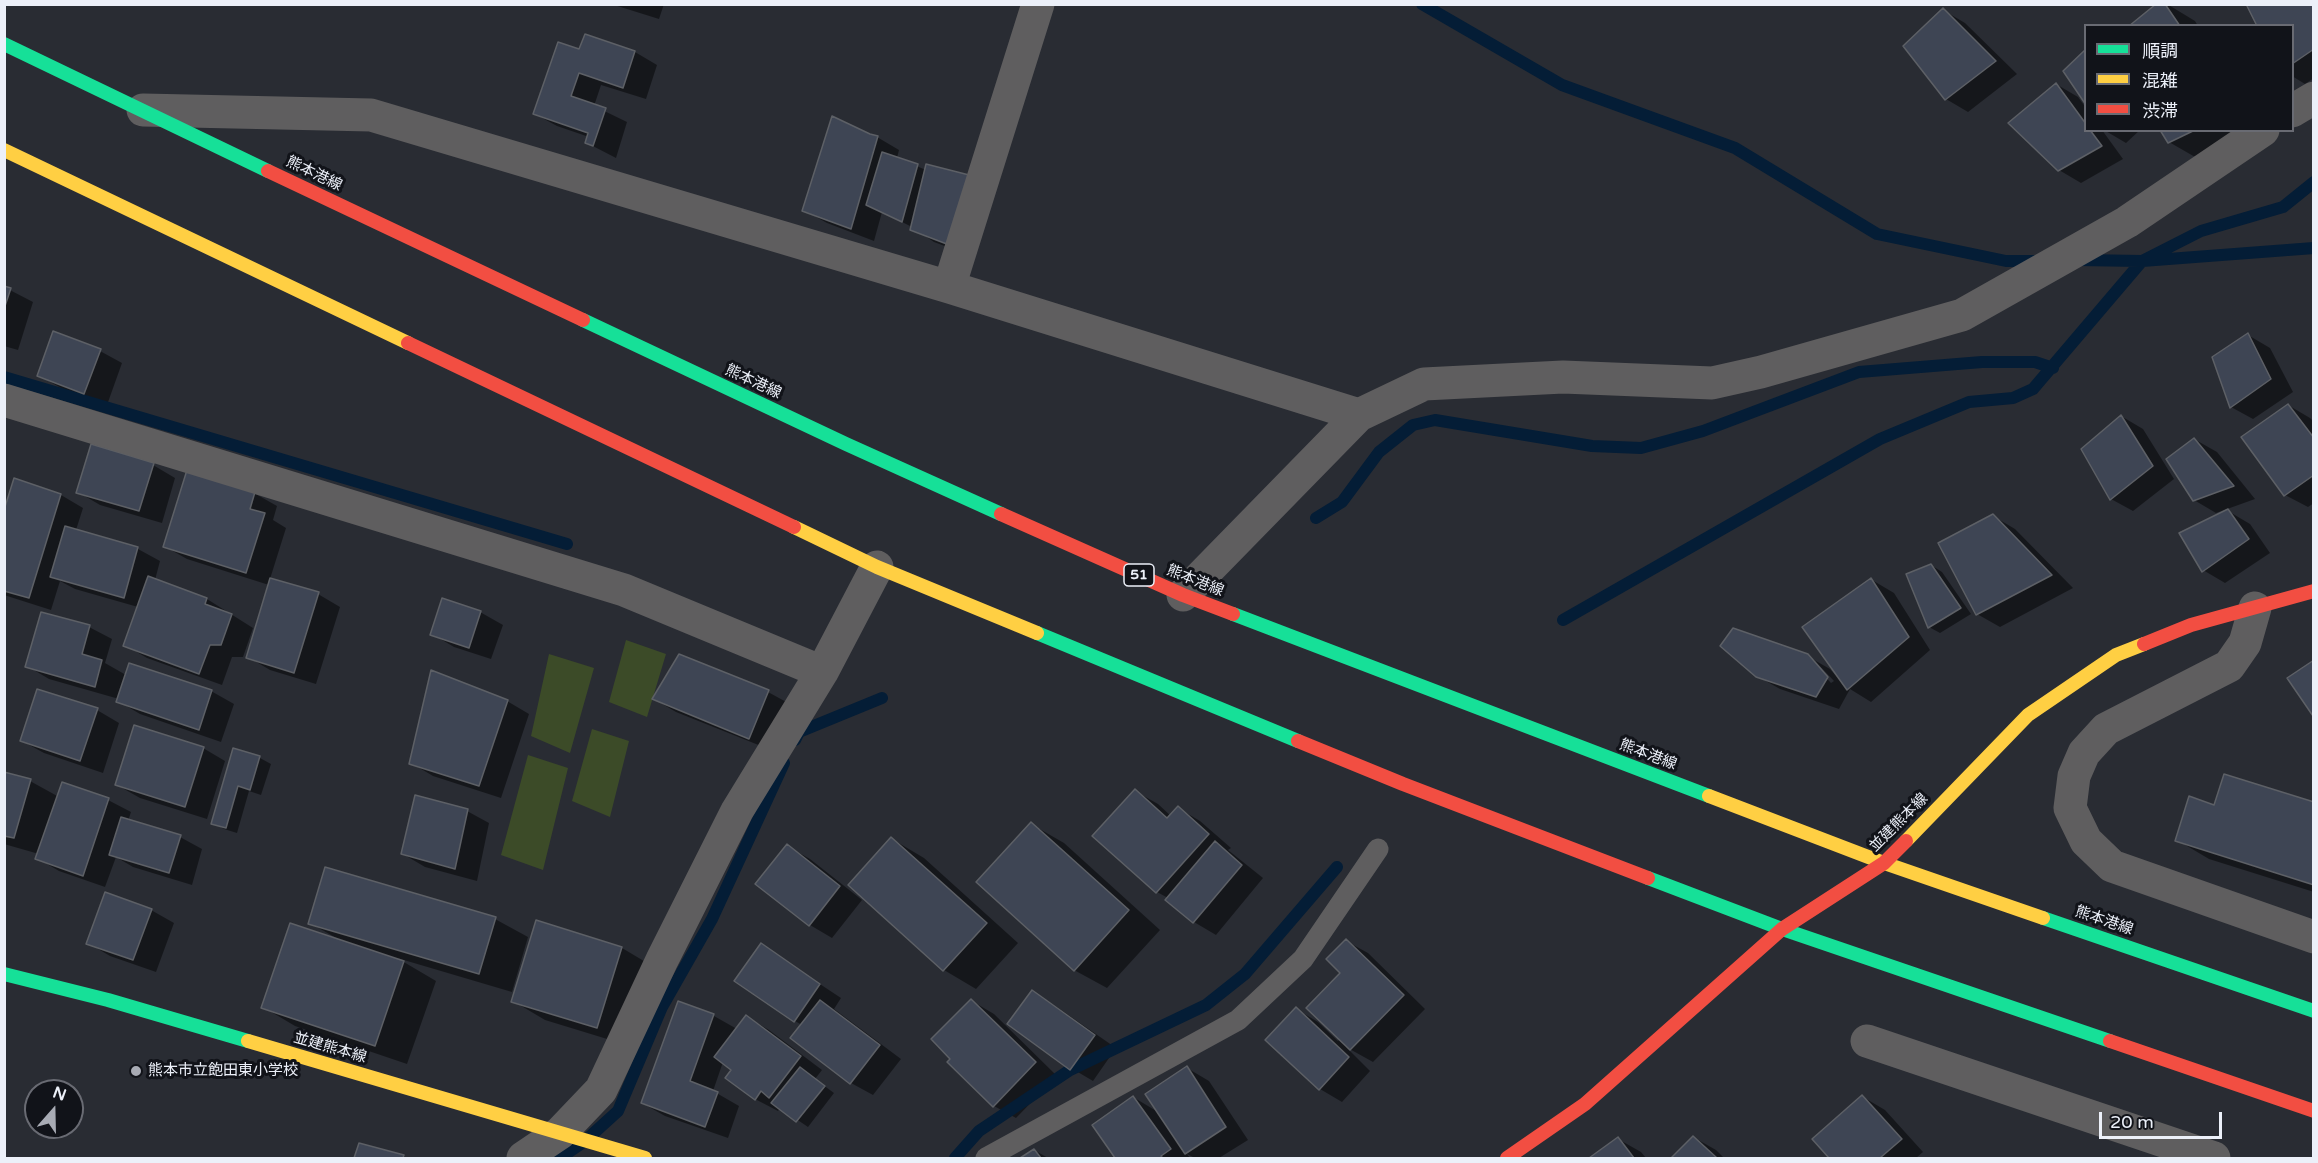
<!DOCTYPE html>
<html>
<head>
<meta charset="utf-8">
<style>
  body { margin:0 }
  #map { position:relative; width:2318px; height:1163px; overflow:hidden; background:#292c33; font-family:"Varela Round","Noto Sans JP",sans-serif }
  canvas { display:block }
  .frame { position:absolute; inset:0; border:6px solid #ecf0f9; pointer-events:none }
  .legend { position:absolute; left:2084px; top:24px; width:210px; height:108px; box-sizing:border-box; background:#111319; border:2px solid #696b73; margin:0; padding:8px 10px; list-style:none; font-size:18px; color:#ecf0f9 }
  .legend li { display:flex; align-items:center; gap:12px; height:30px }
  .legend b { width:30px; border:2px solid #696b73 }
  .north { position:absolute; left:24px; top:1079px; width:60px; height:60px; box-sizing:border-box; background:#111319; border:2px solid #696b73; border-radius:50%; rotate:20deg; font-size:16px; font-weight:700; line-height:24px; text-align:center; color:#ecf0f9 }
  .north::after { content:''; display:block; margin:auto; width:21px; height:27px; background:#a8abb4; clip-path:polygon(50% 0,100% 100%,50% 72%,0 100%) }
  .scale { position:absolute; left:2099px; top:1112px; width:123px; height:27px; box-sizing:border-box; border:3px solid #ecf0f9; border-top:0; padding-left:8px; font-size:18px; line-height:21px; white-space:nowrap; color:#ecf0f9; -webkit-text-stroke:4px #111319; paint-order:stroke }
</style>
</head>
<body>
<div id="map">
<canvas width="2318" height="1163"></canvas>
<div class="frame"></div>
<ul class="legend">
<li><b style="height:8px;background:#16e098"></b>順調</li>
<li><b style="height:8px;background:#ffcf43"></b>混雑</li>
<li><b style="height:8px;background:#f24e42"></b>渋滞</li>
</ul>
<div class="north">N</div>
<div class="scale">20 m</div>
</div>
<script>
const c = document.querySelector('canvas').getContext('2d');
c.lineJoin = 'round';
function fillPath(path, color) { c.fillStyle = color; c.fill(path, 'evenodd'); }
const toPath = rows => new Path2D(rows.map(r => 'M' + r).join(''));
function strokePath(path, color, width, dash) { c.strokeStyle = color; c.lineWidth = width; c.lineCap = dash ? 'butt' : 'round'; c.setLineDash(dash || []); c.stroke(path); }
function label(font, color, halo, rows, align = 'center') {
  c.font = font + ' "Varela Round","Noto Sans JP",sans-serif'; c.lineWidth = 6; c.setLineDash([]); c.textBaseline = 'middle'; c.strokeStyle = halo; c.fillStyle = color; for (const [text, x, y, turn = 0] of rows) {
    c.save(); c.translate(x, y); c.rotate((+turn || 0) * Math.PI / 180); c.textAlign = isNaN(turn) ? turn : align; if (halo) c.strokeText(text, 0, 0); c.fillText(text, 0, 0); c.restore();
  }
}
fillPath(toPath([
  [626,640,666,654,647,717,609,702],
  [549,654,594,668,570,753,531,736],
  [592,729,629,741,610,817,572,801],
  [528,755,568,768,543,870,501,855]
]), '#3c4b28');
fillPath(toPath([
  [611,4,664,4,659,19],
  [2159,4,2167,4,2195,21,2198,26,2131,26],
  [2314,4,2314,78,2305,84,2292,76,2292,26],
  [1943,10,1965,23,2017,74,1968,112,1946,99],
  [586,36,635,52,657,65,646,99,601,85,594,106,627,122,616,158,587,143,589,137,557,126,535,114,580,51],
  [2056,84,2078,97,2086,108,2086,130,2102,130,2123,159,2081,183,2059,170],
  [2104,130,2140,130,2126,143],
  [2162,130,2265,130,2202,161,2169,142],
  [877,137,899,150,897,158,926,170,974,257,934,242,912,227,882,212,874,241,827,223,804,210],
  [4,287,33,302,18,350,4,346],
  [2248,335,2270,348,2293,392,2253,419,2231,407],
  [100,351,122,363,107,405,61,388,38,375],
  [2288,405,2310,418,2314,422,2314,503,2308,507,2285,495],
  [2121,416,2143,429,2174,479,2133,511,2111,499],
  [2194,439,2217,452,2255,499,2216,513,2194,500],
  [153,465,175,478,162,523,100,505,78,492],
  [254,493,277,506,273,520,286,528,270,579,318,594,340,607,316,684,270,670,248,657,269,585,187,559,164,546],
  [61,495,83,508,76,530,138,549,160,561,155,580,207,599,253,628,243,657,232,657,222,685,147,658,125,645,138,607,75,589,60,581,51,610,4,595,4,515],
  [2228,511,2250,524,2270,553,2225,583,2203,570],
  [1993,516,2015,529,2073,588,2000,627,1977,614],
  [1931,565,1942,572,1971,614,1940,633,1929,627],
  [1872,580,1894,593,1930,650,1871,702,1850,689,1839,709,1780,689,1757,676,1807,656,1830,669,1837,677,1839,676],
  [1811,661,1815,661,1834,681,1831,683],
  [480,612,503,625,491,659,454,647,432,634],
  [89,627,112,639,105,663,126,675,211,691,234,704,221,742,140,714,118,701,119,699,49,679,27,666],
  [768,692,790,704,771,750,676,712,654,699],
  [507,701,529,714,501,798,433,776,411,763],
  [97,710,119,723,103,773,44,753,22,741],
  [203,748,225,761,207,819,140,798,117,785],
  [234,750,260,758,271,764,261,795,249,791,237,833,224,829,213,823],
  [4,773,30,781,59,797,108,800,131,812,128,821,180,837,202,849,192,885,133,867,116,857,105,887,59,871,37,858,39,854,4,844],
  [1135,791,1158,804,1171,816,1178,808,1200,821,1231,848,1228,850,1263,878,1216,935,1194,922,1168,898,1157,892],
  [2314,804,2314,892,2209,859,2177,840,2215,806],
  [467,811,489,823,477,881,425,867,403,854],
  [1031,824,1064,843,1160,930,1107,988,1074,970],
  [892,839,924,858,1018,943,976,989,944,970],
  [787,846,810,859,862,900,832,938,810,925],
  [151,910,174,923,156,972,110,956,88,943],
  [495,919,528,937,512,992,397,958,436,981,407,1064,295,1026,263,1007,338,939,310,923],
  [537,922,622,948,654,967,630,1046,545,1020,513,1001],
  [1346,941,1368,953,1425,1009,1373,1062,1346,1047,1370,1071,1342,1102,1320,1089,1296,1009,1318,1022,1338,1041,1340,1039,1342,973],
  [761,945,841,998,834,1009,901,1059,873,1095,851,1083,802,1025,795,1021],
  [1032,992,1054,1005,1116,1048,1093,1081,1071,1068],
  [972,1001,994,1014,1057,1076,1016,1118,994,1106],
  [679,1003,714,1016,737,1029,747,1017,769,1030,822,1070,815,1079,834,1093,808,1127,780,1108,778,1111,755,1099,733,1069,723,1062,713,1091,739,1106,728,1138,665,1116,642,1103],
  [1187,1068,1209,1081,1248,1140,1219,1158,1195,1158,1187,1154,1190,1158,1117,1158,1094,1126,1133,1097,1158,1112],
  [1863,1097,1885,1110,1923,1152,1916,1158,1831,1158,1814,1139],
  [1693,1137,1716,1150,1724,1158,1673,1158],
  [1618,1139,1641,1152,1646,1158,1592,1158],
  [360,1145,403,1156,407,1158,356,1158],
  [1034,1150,1048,1158,1023,1158]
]), '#0007');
strokePath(toPath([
  [1422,4,1562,85,1735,148,1877,234,2006,261,2040,261],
  [2078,260,2142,261,2314,248],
  [4,377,567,544],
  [1316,518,1342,502,1379,452,1413,425,1435,420,1592,446,1641,448,1703,431,1859,372,1982,362,2035,362,2053,368],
  [1563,620,1880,439,1969,402,2013,398,2033,389,2142,261,2201,231,2283,207,2314,182],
  [795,740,799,732,882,698],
  [560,1158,585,1141,618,1111,662,1007,712,919,784,763],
  [955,1158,979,1131,1070,1070,1206,1005,1245,974,1337,867]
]), '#041d36', 12);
const building = toPath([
  [2156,4,2165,4,2180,26,2129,26,2156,4],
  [2246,4,2314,4,2314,49,2292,64,2292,26,2257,26,2246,4],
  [1943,8,1996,61,1945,100,1903,46,1943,8],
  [585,34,635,51,623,88,579,73,571,96,606,108,593,146,585,143,588,133,533,114,558,42,579,49,585,34],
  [2086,49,2086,105,2063,71,2086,49],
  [2056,83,2086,124,2086,130,2090,130,2102,146,2058,171,2008,123,2056,83],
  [832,116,870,134,878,136,851,229,802,211,832,116],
  [2160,130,2195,130,2168,143,2160,130],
  [882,152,918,164,902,222,866,205,882,152],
  [926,164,973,176,952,246,910,230,926,164],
  [4,286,11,288,4,309,4,286],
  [53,331,101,349,84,394,37,376,53,331],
  [2248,333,2271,379,2230,408,2212,357,2248,333],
  [2288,404,2314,438,2314,475,2284,496,2241,437,2288,404],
  [2121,415,2153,466,2110,500,2081,449,2121,415],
  [2194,438,2234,486,2193,501,2166,459,2194,438],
  [91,444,154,463,139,511,76,493,91,444],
  [187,470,255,492,250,509,265,513,246,573,163,547,187,470],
  [14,478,61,494,29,598,4,591,4,510,14,478],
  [2228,509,2249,539,2202,572,2179,533,2228,509],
  [1993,514,2052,575,1976,615,1938,543,1993,514],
  [65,526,138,547,124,598,50,577,65,526],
  [1931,564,1961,608,1928,628,1906,574,1931,564],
  [148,576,207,598,205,604,232,614,221,645,210,645,199,674,123,646,148,576],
  [270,578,319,592,294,673,246,658,270,578],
  [1871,578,1909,637,1847,690,1802,627,1871,578],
  [442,598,481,611,469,648,430,635,442,598],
  [41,612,90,625,82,654,102,660,95,687,25,667,41,612],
  [1733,628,1808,654,1828,677,1816,697,1756,677,1720,646,1733,628],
  [679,654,769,690,749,739,652,699,679,654],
  [2314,660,2314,716,2313,716,2287,678,2314,660],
  [129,663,212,690,199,730,116,702,129,663],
  [431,670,508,700,479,786,409,764,431,670],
  [37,689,98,708,80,761,20,741,37,689],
  [134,725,204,747,185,807,115,785,134,725],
  [233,748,260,756,250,790,238,786,226,828,211,824,233,748],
  [4,772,31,779,14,838,4,836,4,772],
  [2224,774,2314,802,2314,885,2175,841,2189,796,2214,805,2224,774],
  [62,782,109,798,83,876,35,859,62,782],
  [1135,789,1167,818,1178,806,1209,834,1156,893,1092,836,1135,789],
  [415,795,468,809,455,869,401,854,415,795],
  [121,817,181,835,169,873,109,855,121,817],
  [1031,822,1129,910,1074,971,976,882,1031,822],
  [891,837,987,923,943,971,848,885,891,837],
  [1215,841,1242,865,1193,923,1165,900,1215,841],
  [787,844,840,886,809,926,755,884,787,844],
  [325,867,496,917,479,974,308,924,325,867],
  [105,892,152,909,133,960,86,944,105,892],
  [536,920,622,947,597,1028,511,1002,536,920],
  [290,923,404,961,375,1046,261,1008,290,923],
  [1346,939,1404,995,1350,1050,1306,1008,1340,973,1326,959,1346,939],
  [761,943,820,984,794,1022,734,981,761,943],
  [1032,990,1095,1035,1070,1070,1007,1024,1032,990],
  [971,999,1036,1062,993,1107,947,1062,950,1059,931,1039,971,999],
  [820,1000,880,1045,850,1084,790,1038,820,1000],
  [678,1001,714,1014,690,1081,718,1092,705,1127,641,1103,678,1001],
  [1296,1007,1349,1057,1319,1090,1265,1040,1296,1007],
  [746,1015,801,1056,769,1098,761,1091,755,1100,725,1078,731,1070,714,1057,746,1015],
  [1187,1066,1226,1127,1185,1154,1145,1094,1187,1066],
  [800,1067,825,1086,796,1122,771,1103,800,1067],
  [1862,1095,1902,1139,1880,1158,1829,1158,1812,1139,1862,1095],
  [1133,1096,1171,1149,1161,1156,1163,1158,1115,1158,1092,1125,1133,1096],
  [1693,1136,1717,1158,1671,1158,1693,1136],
  [1618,1137,1634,1158,1589,1158,1618,1137],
  [359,1143,404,1155,403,1158,354,1158,359,1143],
  [1034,1149,1041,1158,1020,1158,1034,1149]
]);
fillPath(building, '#3e4554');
strokePath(building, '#5d6066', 1.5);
strokePath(toPath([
  [986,1158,1238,1020,1303,959,1378,849]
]), '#5f5e5f', 21);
strokePath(toPath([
  [143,110,371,115,949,287,1359,415],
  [2292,111,2314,98],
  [949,287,1038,4],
  [4,400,624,590,822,672],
  [1183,595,1359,415,1424,384,1563,377,1712,383,1761,372,1962,315,2127,222,2263,130],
  [2255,608,2245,643,2229,666,2106,729,2084,753,2074,776,2070,808,2086,841,2112,866,2314,937],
  [1867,1041,2214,1158],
  [523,1158,560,1133,601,1090,662,960,737,811,822,672,877,567]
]), '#5f5e5f', 33);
strokePath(toPath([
  [4,44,268,171],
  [583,320,846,444,1001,514],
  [1233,614,1709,796],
  [1037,633,1298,741],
  [1648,878,1782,929,2110,1041],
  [2043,918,2314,1011],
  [4,974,108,1000,248,1041]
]), '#16e098', 14);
strokePath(toPath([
  [4,150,408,343],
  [794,527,877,567,1037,633],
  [1709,796,1884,863,2043,918],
  [1906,841,2028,715,2116,655,2144,644],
  [248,1041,645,1158]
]), '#ffcf43', 14);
strokePath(toPath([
  [268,171,583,320],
  [408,343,794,527],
  [1001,514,1183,595,1233,614],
  [2144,644,2191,625,2314,591],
  [1298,741,1403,784,1648,878],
  [2110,1041,2314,1111],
  [1507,1158,1585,1104,1782,929,1884,863,1906,841]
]), '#f24e42', 14);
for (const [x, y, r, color] of [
  [136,1071,6,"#a8abb4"]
]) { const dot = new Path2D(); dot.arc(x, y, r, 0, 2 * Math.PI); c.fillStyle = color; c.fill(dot); strokePath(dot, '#111319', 2); }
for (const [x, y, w] of [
  [1139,575,30]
]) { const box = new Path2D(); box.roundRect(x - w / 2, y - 11, w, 22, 4.5); c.fillStyle = '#111319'; c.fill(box); strokePath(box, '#ecf0f9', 1.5); }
label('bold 14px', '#ecf0f9', null, [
  ["51",1139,575]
]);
label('15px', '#ecf0f9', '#111319', [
  ["熊本港線",314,174,26],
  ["熊本港線",753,382,25],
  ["熊本港線",1195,581,22],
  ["熊本港線",1648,755,21],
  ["並建熊本線",1899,823,-45],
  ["熊本港線",2104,921,19],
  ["並建熊本線",330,1048,16]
]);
label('15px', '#ecf0f9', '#111319', [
  ["熊本市立飽田東小学校",148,1071]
], 'left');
</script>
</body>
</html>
